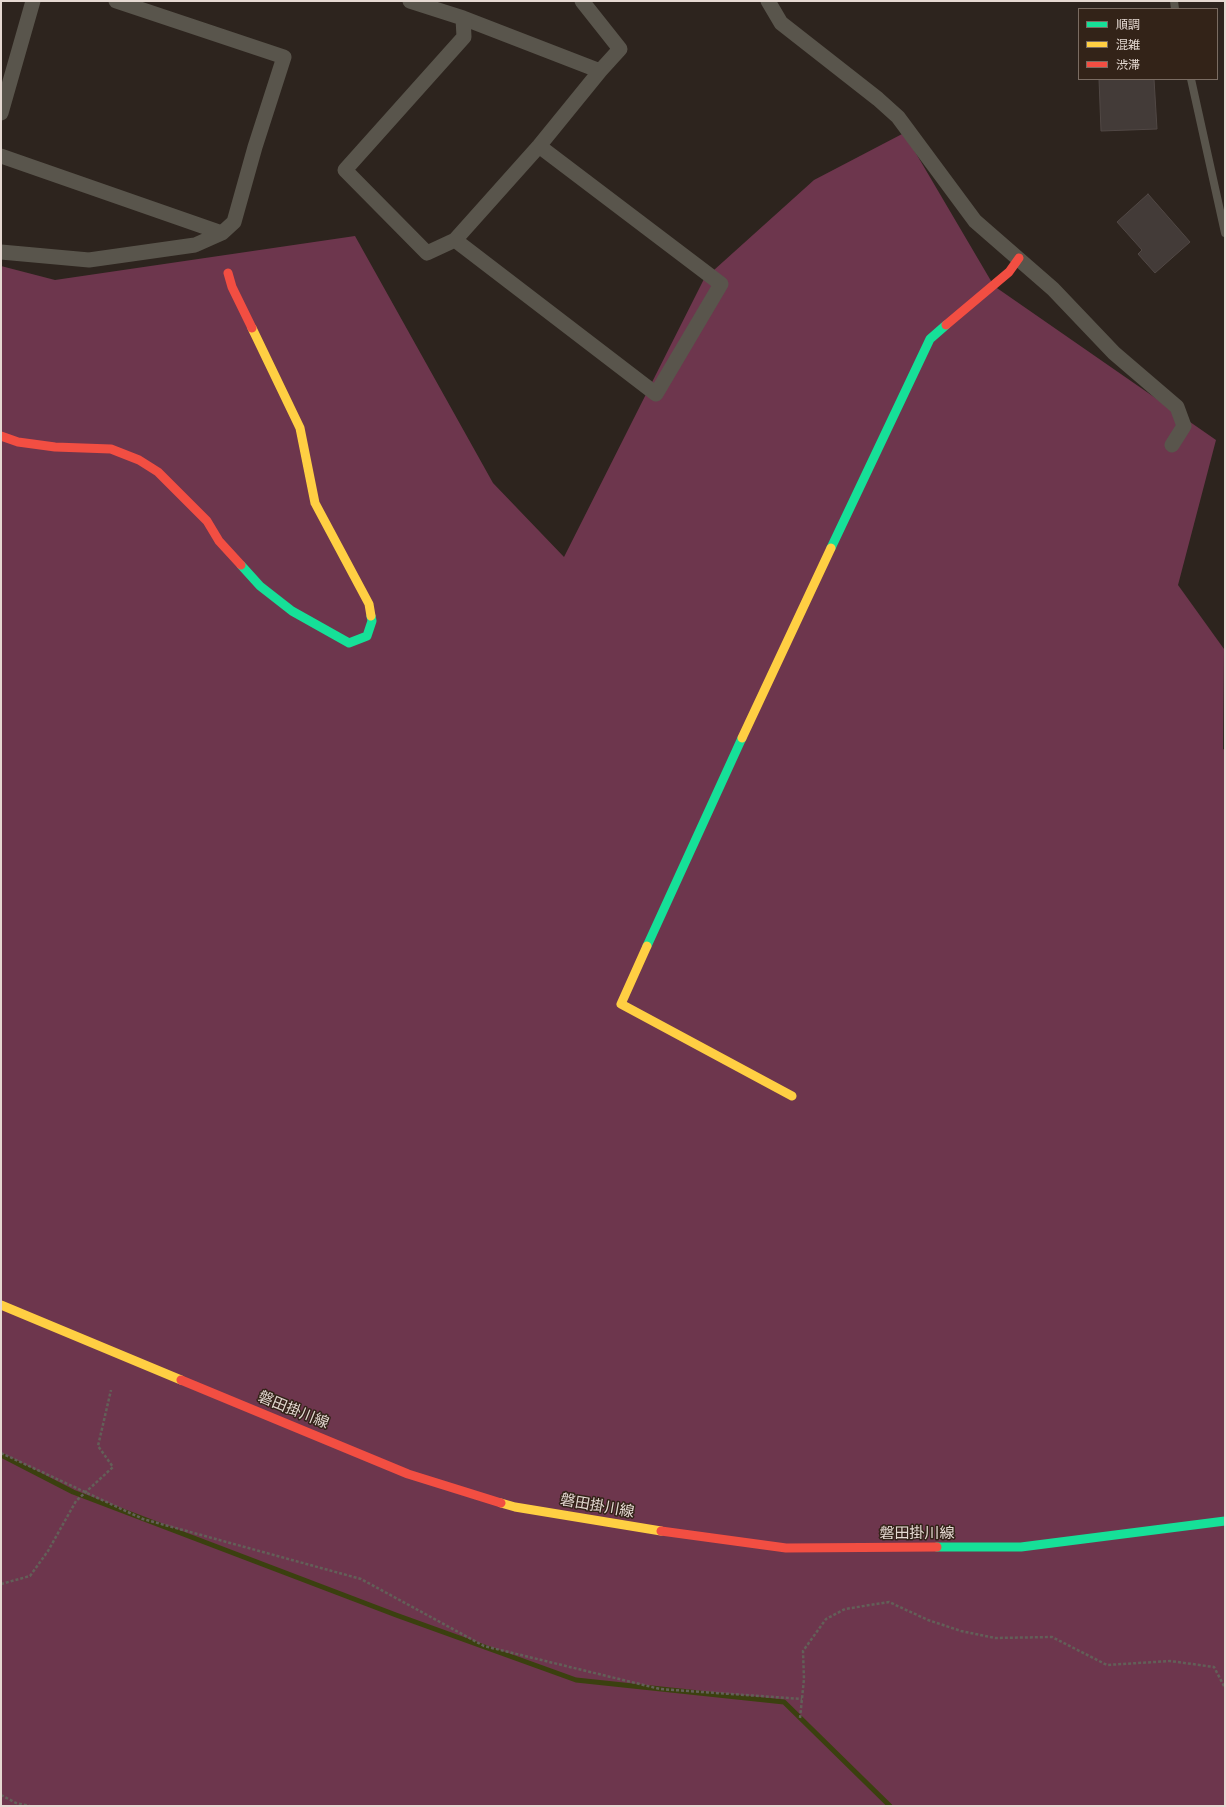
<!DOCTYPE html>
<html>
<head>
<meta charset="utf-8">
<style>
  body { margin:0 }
  #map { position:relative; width:1226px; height:1807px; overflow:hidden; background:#2d241e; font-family:Jost,"Noto Sans JP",sans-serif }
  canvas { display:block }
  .frame { position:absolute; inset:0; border:2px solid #e5d9d2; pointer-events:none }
  .legend { position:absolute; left:1078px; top:8px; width:140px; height:72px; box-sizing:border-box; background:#332318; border:1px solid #7a6c62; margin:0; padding:5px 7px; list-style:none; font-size:12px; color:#e5d9d2 }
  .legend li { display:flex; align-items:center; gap:8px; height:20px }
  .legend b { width:20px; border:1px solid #7a6c62 }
</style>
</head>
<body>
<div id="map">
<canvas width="1226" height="1807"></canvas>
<div class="frame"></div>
<ul class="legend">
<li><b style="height:5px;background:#16e098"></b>順調</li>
<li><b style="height:5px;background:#ffcf43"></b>混雑</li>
<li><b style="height:5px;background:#f24e42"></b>渋滞</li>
</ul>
</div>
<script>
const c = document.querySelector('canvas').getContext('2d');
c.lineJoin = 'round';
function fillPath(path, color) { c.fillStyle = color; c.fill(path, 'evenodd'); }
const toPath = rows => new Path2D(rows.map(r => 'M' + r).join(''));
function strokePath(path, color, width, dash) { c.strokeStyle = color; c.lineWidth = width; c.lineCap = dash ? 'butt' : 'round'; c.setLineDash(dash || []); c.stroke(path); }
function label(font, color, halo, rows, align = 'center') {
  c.font = font + ' Jost,"Noto Sans JP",sans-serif'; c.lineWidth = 3; c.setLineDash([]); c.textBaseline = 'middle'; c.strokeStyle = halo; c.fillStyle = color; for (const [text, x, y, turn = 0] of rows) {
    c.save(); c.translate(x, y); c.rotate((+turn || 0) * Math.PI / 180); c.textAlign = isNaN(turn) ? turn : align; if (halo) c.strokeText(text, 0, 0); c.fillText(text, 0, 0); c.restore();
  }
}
fillPath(toPath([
  [904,133,994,286,1216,440,1178,585,1224,649,1223,749,1225,750,1225,1806,1,1806,1,266,55,280,355,236,493,483,564,557,704,279,814,180]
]), '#6d364d');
strokePath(toPath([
  [1,1455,73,1492,396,1615,576,1680,784,1702,890,1806]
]), '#3b400f', 5);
const building = toPath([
  [1099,79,1154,79,1157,129,1101,131,1099,79],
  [1148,194,1190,242,1155,273,1138,254,1142,250,1117,222,1148,194]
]);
fillPath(building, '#433b38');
strokePath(building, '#514845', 1);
strokePath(toPath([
  [1,1453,143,1519,361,1579,484,1646,660,1689,802,1699],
  [1,1584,30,1576,48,1551,76,1501,113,1467,98,1446,111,1390],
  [800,1718,804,1679,803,1651,826,1619,845,1609,889,1602,928,1620,961,1631,995,1638,1052,1637,1107,1665,1170,1661,1214,1667,1225,1688],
  [1,1795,16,1803,30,1806]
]), '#635f58', 2.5, [3, 2]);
strokePath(toPath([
  [1174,1,1175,9],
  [1191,79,1225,233]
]), '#59554c', 8);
strokePath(toPath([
  [410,1,463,18,600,71],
  [768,1,781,23,878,99,898,117,975,221,1053,289,1114,353,1177,407,1184,426,1172,445],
  [463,18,464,37,345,170,427,253,455,240,539,146,600,71,620,49,582,1],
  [1,113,33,1],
  [1,156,222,233],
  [455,240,656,394,721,284,539,146],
  [1,252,89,260,195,245,222,233,234,222,255,147,284,57,116,1]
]), '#59554c', 15);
strokePath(toPath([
  [831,548,930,339,946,325],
  [241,565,260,586,292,611,349,643,367,636,372,621,371,616],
  [647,946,742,738],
  [937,1547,1021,1547,1225,1521]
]), '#16e098', 9);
strokePath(toPath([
  [252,328,300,428,315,503,369,604,371,616],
  [742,738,831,548],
  [647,946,621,1004,792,1096],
  [1,1305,181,1380],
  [501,1503,515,1507,661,1531]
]), '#ffcf43', 9);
strokePath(toPath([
  [228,273,232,287,252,328],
  [946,325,1009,272,1019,258],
  [1,436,18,442,55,447,111,449,139,460,158,472,207,521,219,541,241,565],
  [181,1380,408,1474,501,1503],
  [661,1531,786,1548,937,1547]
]), '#f24e42', 9);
label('15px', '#e5d9d2', '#332318', [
  ["磐田掛川線",293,1411,22],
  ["磐田掛川線",597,1507,10],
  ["磐田掛川線",917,1534]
]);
</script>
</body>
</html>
